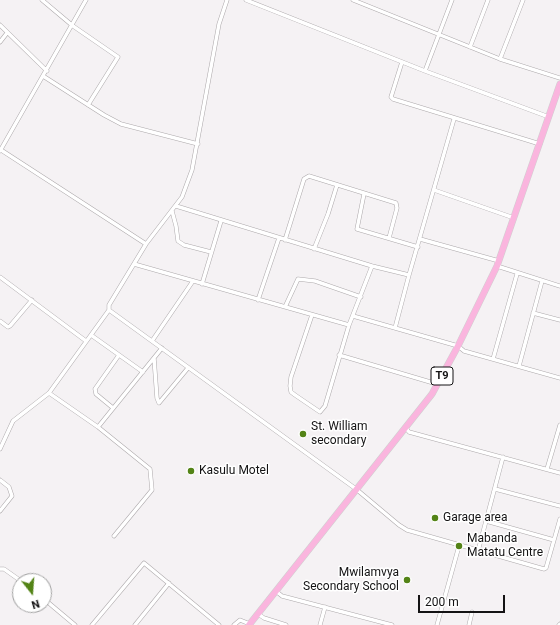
<!DOCTYPE html>
<html>
<head>
<meta charset="utf-8">
<style>
  body { margin:0 }
  #map { position:relative; width:560px; height:625px; overflow:hidden; background:#f5f2f4; font-family:Roboto,sans-serif }
  canvas { display:block }
  .north { position:absolute; left:12px; top:573px; width:40px; height:40px; box-sizing:border-box; background:#fff; border:1px solid #a1a1a1; border-radius:50%; rotate:163deg; font-size:11px; font-weight:700; line-height:16px; text-align:center; color:#141314 }
  .north::after { content:''; display:block; margin:auto; width:14px; height:18px; background:#538316; clip-path:polygon(50% 0,100% 100%,50% 72%,0 100%) }
  .scale { position:absolute; left:418px; top:595px; width:87px; height:18px; box-sizing:border-box; border:2px solid #141314; border-top:0; padding-left:5px; font-size:12px; line-height:14px; white-space:nowrap; color:#141314; -webkit-text-stroke:3px #fff; paint-order:stroke }
</style>
</head>
<body>
<div id="map">
<canvas width="560" height="625"></canvas>
<div class="north">N</div>
<div class="scale">200 m</div>
</div>
<script>
const c = document.querySelector('canvas').getContext('2d');
c.lineJoin = 'round';
const toPath = rows => new Path2D(rows.map(r => 'M' + r).join(''));
function strokePath(path, color, width, dash) { c.strokeStyle = color; c.lineWidth = width; c.lineCap = dash ? 'butt' : 'round'; c.setLineDash(dash || []); c.stroke(path); }
function label(font, color, halo, rows, align = 'center') {
  c.font = font + ' Roboto,sans-serif'; c.lineWidth = 3; c.setLineDash([]); c.textBaseline = 'middle'; c.strokeStyle = halo; c.fillStyle = color; for (const [text, x, y, turn = 0] of rows) {
    c.save(); c.translate(x, y); c.rotate((+turn || 0) * Math.PI / 180); c.textAlign = isNaN(turn) ? turn : align; if (halo) c.strokeText(text, 0, 0); c.fillText(text, 0, 0); c.restore();
  }
}
const street = toPath([
  [42,0,73,26,118,57,88,105],
  [227,0,219,24,192,170,182,197,146,244,109,305,109,310,356,489,399,525,407,530,544,569,546,568,560,519],
  [246,0,425,71,549,117],
  [353,0,500,59,560,78],
  [0,25,47,71],
  [0,42,7,33],
  [470,47,488,0],
  [500,59,523,0],
  [402,62,391,97,393,99,540,144],
  [425,71,452,0],
  [43,76,104,115,121,124,198,144],
  [1,150,146,244],
  [0,151,86,0],
  [434,190,514,218],
  [364,194,357,229,418,247],
  [176,206,372,266,409,275],
  [172,211,176,226,178,241,184,245,211,252],
  [420,239,499,261],
  [285,240,304,179,309,176,396,203,397,208,389,238],
  [314,249,328,214,337,185],
  [134,264,349,325],
  [497,266,560,286],
  [0,277,86,341],
  [202,284,221,221],
  [258,300,279,238],
  [285,307,298,279,315,281,361,297],
  [533,313,560,320],
  [312,315,291,377,290,386,291,392,295,395,320,412,325,406,349,325,372,266],
  [353,316,458,346,464,351,560,378],
  [0,321,8,327,10,326,32,300],
  [395,328,409,275,454,119],
  [91,335,143,372],
  [152,341,193,281],
  [339,355,437,384],
  [154,358,157,398,159,403,188,368],
  [493,359,517,274],
  [519,366,542,281],
  [49,393,98,427,150,469,152,490,114,536],
  [113,408,96,394,95,389,119,355],
  [98,427,162,348],
  [406,428,409,432,560,473],
  [0,449,13,421,49,393,109,310],
  [547,469,560,425],
  [0,480,9,487,12,496,0,511],
  [495,489,560,506],
  [486,521,554,540],
  [478,551,503,457],
  [0,569,4,569,21,581],
  [277,592,282,596,392,625],
  [44,599,75,625],
  [258,614,264,618,286,625],
  [92,625,144,563,219,625],
  [135,625,169,583],
  [234,625,240,620,250,624],
  [320,625,325,607],
  [437,625,459,546],
  [469,625,472,612],
  [559,625,560,624]
]);
const highway = toPath([
  [249,625,432,394,458,346,497,266,560,84]
]);
strokePath(street, '#ada9ab', 4.5);
strokePath(highway, '#d0d0d0', 7);
strokePath(street, '#fff', 3.5);
strokePath(highway, '#fab5de', 6);
for (const [x, y, r, color] of [
  [303,434,4,"#538316"],
  [191,471,4,"#538316"],
  [435,518,4,"#538316"],
  [459,546,4,"#538316"],
  [407,580,4,"#538316"]
]) { const dot = new Path2D(); dot.arc(x, y, r, 0, 2 * Math.PI); c.fillStyle = color; c.fill(dot); strokePath(dot, '#fff', 1.5); }
for (const [x, y, w] of [
  [442,376,22]
]) { const box = new Path2D(); box.roundRect(x - w / 2, y - 9, w, 18, 3); c.fillStyle = '#fff'; c.fill(box); strokePath(box, '#141314', 1); }
label('bold 11px', '#141314', null, [
  ["T9",442,376]
]);
label('12px', '#141314', '#fff', [
  ["St. William",311,427],
  ["secondary",311,441],
  ["Kasulu Motel",199,471],
  ["Garage area",443,518],
  ["Mabanda",467,539],
  ["Matatu Centre",467,553],
  ["Mwilamvya",399,573,"right"],
  ["Secondary School",399,587,"right"]
], 'left');
</script>
</body>
</html>
